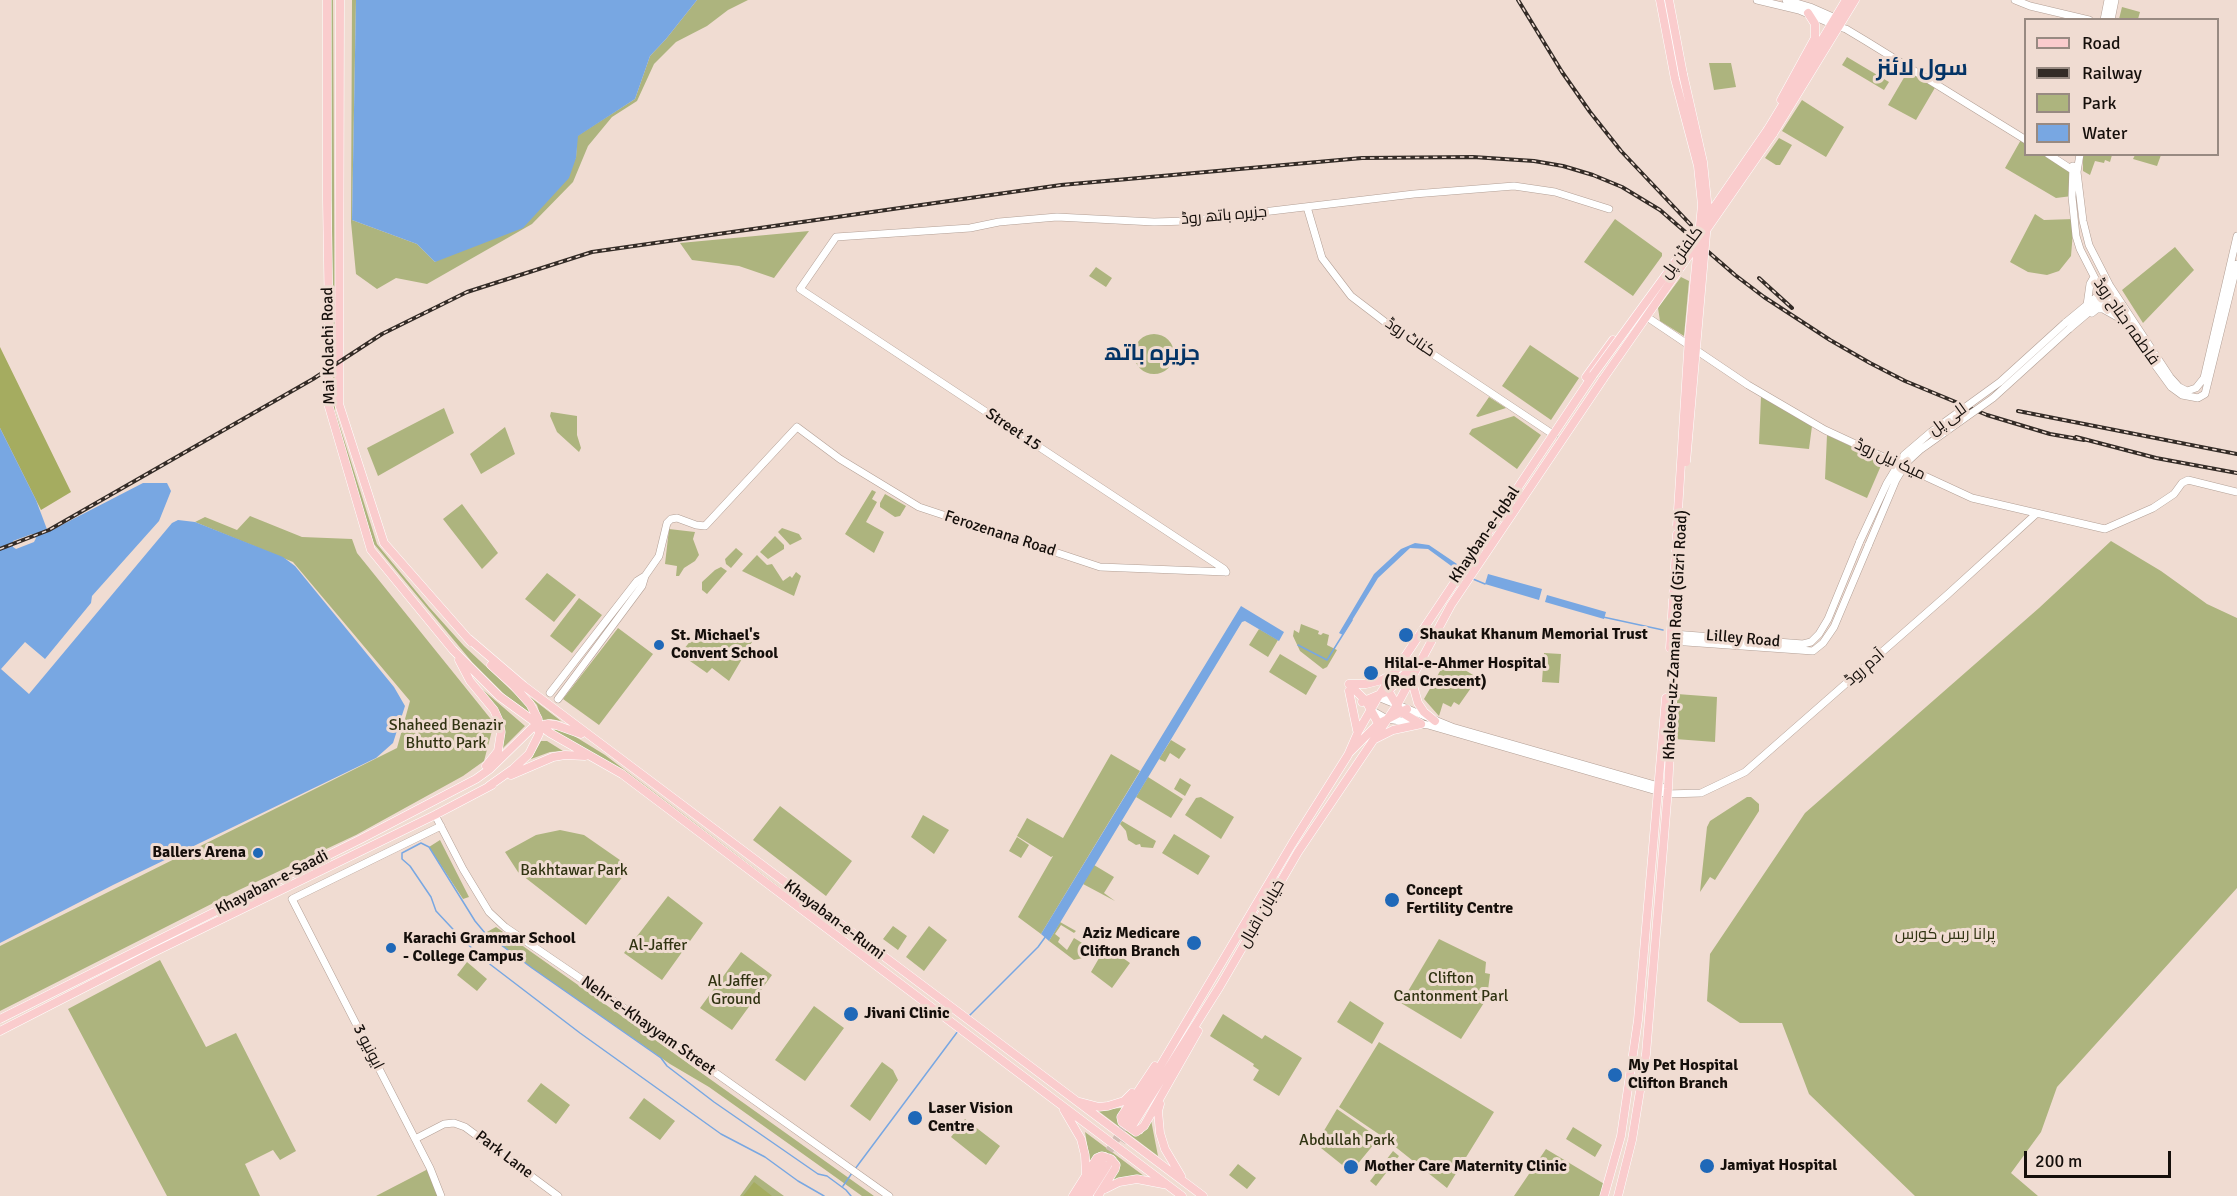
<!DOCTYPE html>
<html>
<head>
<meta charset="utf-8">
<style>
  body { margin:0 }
  #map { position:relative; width:2237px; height:1196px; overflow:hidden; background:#f0dcd2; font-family:Signika,sans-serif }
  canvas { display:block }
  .legend { position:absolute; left:2024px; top:18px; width:195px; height:138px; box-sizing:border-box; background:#f0dcd2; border:2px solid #988a82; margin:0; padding:8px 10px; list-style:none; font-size:18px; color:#150f0b }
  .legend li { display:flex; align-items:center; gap:12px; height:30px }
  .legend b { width:30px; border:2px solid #988a82 }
  .scale { position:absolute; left:2024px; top:1151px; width:147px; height:27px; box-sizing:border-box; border:3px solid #150f0b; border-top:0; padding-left:8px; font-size:18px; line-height:21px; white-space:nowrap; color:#150f0b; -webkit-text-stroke:4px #f0dcd2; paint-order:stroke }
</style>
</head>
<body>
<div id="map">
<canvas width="2237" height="1196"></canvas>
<ul class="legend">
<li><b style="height:8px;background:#facccd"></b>Road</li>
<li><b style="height:8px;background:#332b26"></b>Railway</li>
<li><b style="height:16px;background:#adb47e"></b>Park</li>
<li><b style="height:16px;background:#78a7e2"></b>Water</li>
</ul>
<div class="scale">200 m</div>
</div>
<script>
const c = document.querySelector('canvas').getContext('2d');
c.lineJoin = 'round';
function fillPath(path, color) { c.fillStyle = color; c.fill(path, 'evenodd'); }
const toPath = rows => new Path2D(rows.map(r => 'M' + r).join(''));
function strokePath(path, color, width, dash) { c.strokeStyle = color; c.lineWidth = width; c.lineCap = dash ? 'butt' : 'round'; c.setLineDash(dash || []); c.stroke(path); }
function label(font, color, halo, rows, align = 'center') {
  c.font = font + ' Signika,Cairo,sans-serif'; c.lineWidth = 6; c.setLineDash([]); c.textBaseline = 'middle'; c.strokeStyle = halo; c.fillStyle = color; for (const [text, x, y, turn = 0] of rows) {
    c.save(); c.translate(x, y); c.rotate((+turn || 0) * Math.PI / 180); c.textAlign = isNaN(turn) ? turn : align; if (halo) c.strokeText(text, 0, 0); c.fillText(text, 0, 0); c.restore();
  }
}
fillPath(toPath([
  [331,0,333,0,334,180,335,361,332,361],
  [352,0,356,0,352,220,417,244,435,262,576,158,577,136,635,99,650,56,666,39,697,0,748,0,728,10,707,26,676,42,654,64,637,101,612,117,588,146,573,182,532,224,427,284,396,278,377,289,356,274,351,222],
  [2122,7,2140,12,2138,19,2119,19],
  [1847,57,1889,82,1884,90,1842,65],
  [1709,63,1731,63,1736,87,1714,90],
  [1909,69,1936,86,1916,120,1888,105],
  [1802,100,1844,127,1826,157,1782,131],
  [1779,138,1792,145,1780,165,1776,165,1765,158],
  [2022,138,2025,141,2026,154,2048,155,2073,170,2072,196,2056,198,2005,168],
  [2083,155,2112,155,2110,162,2105,160,2104,163,2095,161,2090,175,2083,171],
  [2135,155,2135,154,2161,155,2157,166,2133,159],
  [2035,214,2044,220,2074,219,2071,256,2059,271,2047,275,2028,272,2010,262],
  [1615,219,1662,253,1662,256,1633,296,1584,262],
  [809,231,774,278,739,266,692,260,680,243],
  [2175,247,2194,270,2143,323,2122,290],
  [1096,267,1112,278,1106,287,1089,276],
  [1681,277,1689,281,1684,336,1660,321,1658,308],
  '1134 354a20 20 0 1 1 40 0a20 20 0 1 1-40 0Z',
  [1530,345,1579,378,1551,420,1502,386],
  [333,370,335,370,335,411,377,544,429,607,464,646,526,704,533,715,505,695,472,662,374,544,333,414],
  [1761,396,1812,426,1809,449,1759,444],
  [1489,397,1506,408,1478,417,1476,416],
  [444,408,454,433,378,476,367,448],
  [551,412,577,416,577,435,581,448,579,452,557,432,550,416],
  [1514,416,1541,435,1517,469,1469,434,1472,429],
  [505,427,515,454,481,474,470,454],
  [1827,435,1883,461,1867,498,1825,479],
  [872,490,876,492,872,499,877,502,866,522,884,532,874,553,845,534],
  [885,494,906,506,900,516,895,517,880,507,880,503],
  [462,504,498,553,482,569,443,519],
  [250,516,302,537,352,539,357,553,494,723,484,761,463,776,356,835,239,890,0,1011,0,946,397,748,410,701,293,562,195,522,205,517,237,530],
  [782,528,799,534,802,539,790,545,778,532],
  [669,529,695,532,693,539,699,555,695,561,684,568,679,576,676,576,677,566,665,564],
  [775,536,784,545,784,549,768,559,760,552],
  [2111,541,2161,571,2207,604,2237,618,2237,888,2057,1087,2041,1132,2011,1173,2038,1196,1915,1196,1809,1094,1782,1023,1740,1023,1707,1001,1710,954,1805,813,2039,608],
  [736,548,743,554,731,568,726,564,725,559],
  [757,555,767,565,772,564,783,581,790,576,792,578,796,572,801,576,794,596,742,571],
  [721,567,727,571,707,594,702,590,702,582,715,570],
  [547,573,576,595,554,622,525,599],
  [579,598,602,615,572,653,550,636],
  [1301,624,1319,631,1318,634,1321,635,1323,633,1329,635,1327,645,1337,650,1327,667,1323,669,1300,651,1293,636,1294,630,1299,633],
  [618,628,653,654,599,725,563,699],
  [1259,629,1278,640,1268,657,1249,645],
  [699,630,759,630,729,681,712,668,707,673,680,654],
  [1544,653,1561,654,1559,683,1542,682],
  [1280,654,1317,676,1306,695,1269,672],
  [1447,659,1478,678,1459,705,1454,702,1451,707,1443,703,1439,716,1424,699],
  [475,683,525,726,502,749,504,732],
  [1677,694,1717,697,1715,742,1675,739],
  [530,697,561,721,551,719,542,720,537,705],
  [560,729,571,734,605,755,819,917,818,920,611,763,552,730],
  [1171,740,1186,749,1179,759,1170,753,1165,762,1159,759],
  [541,741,547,741,563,751,550,752,531,759],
  [1111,754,1140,771,1041,934,1018,917,1053,856,1051,857,1017,836,1027,818,1063,838],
  [1148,777,1183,799,1171,818,1136,797],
  [1180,778,1191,785,1185,796,1174,789],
  [1201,797,1234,817,1221,839,1185,815,1196,798],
  [1747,797,1751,797,1759,804,1759,811,1715,880,1710,877,1700,892,1707,827,1710,821],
  [780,806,852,861,826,896,753,840],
  [923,815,949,830,934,854,911,837],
  [1122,821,1156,841,1153,848,1141,847,1140,844,1136,845,1128,840,1126,831,1120,824],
  [560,830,584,835,630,867,586,925,518,872,505,852,536,835],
  [1174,834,1210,856,1198,875,1162,853],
  [1017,837,1029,845,1021,858,1009,851],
  [440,840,469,897,463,899,429,847],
  [1094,865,1114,877,1104,893,1115,901,1083,884],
  [668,896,703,923,662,980,624,953],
  [1060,922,1076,931,1074,933,1061,925,1055,934,1060,938,1058,942,1067,950,1074,938,1092,949,1087,957,1074,960,1049,941],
  [893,926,907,936,898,950,883,939],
  [929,926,947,940,924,971,906,957],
  [496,927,595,997,874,1196,862,1196,709,1087,670,1064,532,968,485,933],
  [1439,939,1486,962,1485,973,1490,974,1487,998,1461,1039,1401,1003],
  [1106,946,1130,963,1112,988,1091,972],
  [741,952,772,975,732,1030,700,1008],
  [160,960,206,1047,236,1033,296,1151,280,1160,273,1150,245,1164,260,1196,167,1196,68,1009],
  [467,962,487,979,477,991,457,975],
  [1350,1001,1384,1023,1372,1044,1337,1022],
  [814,1006,844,1028,805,1081,775,1060],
  [1223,1014,1262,1039,1265,1035,1302,1058,1279,1096,1253,1080,1259,1070,1253,1066,1254,1064,1210,1036],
  [1379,1042,1494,1112,1447,1188,1383,1137,1339,1107],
  [882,1062,893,1070,898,1080,870,1121,850,1106],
  [541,1083,570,1105,556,1124,527,1101],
  [644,1098,675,1121,660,1140,629,1118],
  [1121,1108,1119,1116,1134,1135,1142,1134,1151,1120,1158,1156,1097,1110],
  [1337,1109,1379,1138,1351,1172,1316,1144],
  [965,1119,1000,1146,986,1165,951,1137],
  [1573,1127,1602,1145,1595,1157,1566,1139],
  [1085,1132,1144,1176,1113,1181,1120,1164,1106,1152,1099,1152,1090,1161],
  [1546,1149,1606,1185,1604,1196,1514,1196],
  [1393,1151,1399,1156,1376,1186,1370,1181],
  [1238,1164,1256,1178,1247,1189,1229,1175],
  [430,1168,441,1196,376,1196],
  [755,1175,784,1196,740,1196]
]), '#adb47e');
fillPath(toPath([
  [0,347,71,492,41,510,0,428],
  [754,1182,772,1196,743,1196]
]), '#a5ac60');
fillPath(toPath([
  [356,0,697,0,666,39,650,56,635,99,578,136,576,158,569,178,523,228,435,262,417,244,352,220],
  [0,428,36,500,48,532,143,483,167,483,171,491,159,521,92,596,91,603,45,659,25,642,1,669,29,694,172,523,178,520,195,522,283,557,295,566,394,687,405,706,393,743,376,758,113,885,0,943],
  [32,534,36,538,34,542,16,549,13,547,13,541],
  [1415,543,1429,545,1457,564,1454,568,1428,549,1410,548,1378,578,1343,635,1339,633,1374,574,1401,549],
  [1488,574,1542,589,1539,600,1485,584],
  [1547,595,1606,612,1604,619,1545,602],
  [1241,606,1284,632,1279,641,1245,621,1242,622,1049,941,1041,934]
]), '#78a7e2');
strokePath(toPath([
  [1473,579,1485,584],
  [1603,617,1663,630],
  [1298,645,1327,660,1352,620],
  [968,1017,1038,947,1046,936],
  [855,1169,958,1031],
  [843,1186,852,1173],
  [824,1196,798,1181,765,1157,721,1134,580,1033,491,965,464,941,436,911,431,897,410,866,402,859,402,853,421,843,429,847,475,921,485,933,532,968,661,1058,667,1066,714,1102,818,1174,827,1176,846,1190,851,1196]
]), '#78a7e2', 1.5);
strokePath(toPath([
  [1103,1161,1127,1122],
  [1109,1162,1132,1126]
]), '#cfbdb4', 8, [8, 4]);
const secondary = toPath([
  [1757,0,1799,10,1832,24],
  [1786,0,1810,7,1835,18],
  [2015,0,2030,6,2089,20],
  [2104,20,2108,0],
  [2111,20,2115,0],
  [1839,27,1846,29,1866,41,2026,140],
  [2048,154,2074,171],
  [2080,154,2077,172,2083,221,2089,245,2110,286,2170,377,2179,387,2187,391,2196,388,2204,378,2237,236],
  [2073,166,2072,197,2076,236,2080,249,2102,292,2171,387,2182,395,2198,398,2205,394,2237,264],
  [1307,207,1322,258,1351,296,1389,325,1554,435],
  [2087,305,2090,284,2094,277],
  [2092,313,2097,309,2103,309,2119,318],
  [1650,319,1748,385,1825,430,1972,498,2105,529,2153,508,2174,494,2182,483,2188,480,2237,492],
  [2065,323,2105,290],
  [2069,329,2108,296],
  [1226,572,1224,569,800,289,836,237,970,228,999,222,1057,217,1154,222,1187,221,1414,194,1514,186,1555,192,1609,209],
  [1673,634,1803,644,1811,642,1819,634,1828,619,1860,541],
  [1672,641,1813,651,1823,643,1834,627,1869,544],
  [550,693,637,581,645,576],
  [1378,697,1452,727,1662,787],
  [558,699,642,586,645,576,659,556,667,523,671,519,677,518,696,525,705,526,797,427,840,459,919,507,1100,567,1226,572],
  [1371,710,1387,719,1428,725,1660,792,1667,794,1701,793,1745,772,1947,595,2036,514],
  [435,815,463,869,489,912,505,927,634,1015,889,1196],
  [415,1139,444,1124,454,1123,465,1127,558,1196],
  [441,1196,430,1168,292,899,441,826]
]);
const primary = toPath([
  [327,0,327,200,329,322,327,400,371,550,453,650,499,696,550,733,622,774,1182,1196],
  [340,0,339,404,384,543,471,642],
  [1660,0,1675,79],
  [1669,0,1683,74],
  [1781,100,1815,38,1815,24,1808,13],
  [1768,129,1846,0],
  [1773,134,1855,0],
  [1586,377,1613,340],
  [469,639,524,686,1203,1196],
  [1670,648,1677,534],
  [459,660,470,681,494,710,499,721,501,732,498,751,486,766],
  [1411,678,1418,703,1424,712,1435,721],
  [1349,684,1366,701,1380,727],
  [1349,684,1366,684,1382,680,1391,675],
  [1386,687,1401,712,1421,724],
  [1349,691,1357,730],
  [1362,702,1388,691,1415,664],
  [1375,739,1393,730,1421,724],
  [1349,753,1378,724,1407,709],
  [511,775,553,757,565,755,585,756],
  [489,786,513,769,529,754,539,734,538,719,530,704,513,685,491,665],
  [0,1019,361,839,476,779,490,769,532,728,548,724,556,725,581,734],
  [0,1031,152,953,435,815,492,785],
  [1155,1066,1121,1117,1122,1122,1136,1132,1144,1126,1198,1031],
  [1080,1102,1099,1107,1108,1106,1124,1101,1132,1093],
  [1160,1104,1158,1111,1160,1133,1165,1149,1181,1176],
  [1064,1110,1081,1139,1085,1155,1086,1174],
  [1127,1122,1292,844,1348,755,1358,732,1378,697,1593,375],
  [1132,1126,1220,986,1298,852,1397,705,1451,605,1603,379],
  [1105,1189,1119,1182,1137,1179,1163,1184],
  [1073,1196,1097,1158,1102,1156,1111,1159,1116,1165,1115,1169,1098,1196],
  [1081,1196,1102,1163],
  [1088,1196,1107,1166],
  [1604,1196,1621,1136,1638,1020,1666,698],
  [1618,1196,1632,1140,1646,1054,1668,789,1682,521]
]);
strokePath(secondary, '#b29f95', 8);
strokePath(primary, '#fff', 9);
strokePath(secondary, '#fff', 7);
strokePath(primary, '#facccd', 8);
const rail = toPath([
  [1518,0,1562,72,1590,112,1621,151,1691,225],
  [1759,278,1792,308],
  [2018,411,2237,454],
  [2076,437,2156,458,2237,473],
  [0,549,49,530,313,379,382,334,467,292,592,252,1061,185,1362,158,1473,157,1534,161,1563,166,1593,175,1622,187,1660,210,1735,275,1764,297,1830,340,1870,363,1905,381,1987,415,2050,434,2084,440]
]);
strokePath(rail, '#332b26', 4);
strokePath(rail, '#f0dcd2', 1.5, [4.5]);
const secondaryBridge = toPath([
  [1860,541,1887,483,1904,455,1931,432,2000,382,2065,323],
  [1869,544,1896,480,1907,462,1920,450,1993,398,2069,329]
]);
const primaryBridge = toPath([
  [1683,74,1703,162,1708,211,1686,462],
  [1675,79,1698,166,1702,205,1689,337,1677,526],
  [1708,216,1768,129],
  [1707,229,1773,134],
  [1593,375,1700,228],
  [1603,379,1699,241]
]);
strokePath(secondaryBridge, '#b29f95', 8, []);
strokePath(primaryBridge, '#fff', 9, []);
strokePath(secondaryBridge, '#fff', 7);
strokePath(primaryBridge, '#facccd', 8);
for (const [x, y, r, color] of [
  [1406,635,8,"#1f68b8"],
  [659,645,6,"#1f68b8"],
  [1371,673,8,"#1f68b8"],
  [258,853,6,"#1f68b8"],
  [1392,900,8,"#1f68b8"],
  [1194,943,8,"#1f68b8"],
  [391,948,6,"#1f68b8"],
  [851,1014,8,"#1f68b8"],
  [1615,1075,8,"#1f68b8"],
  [915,1118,8,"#1f68b8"],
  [1707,1166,8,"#1f68b8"],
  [1351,1167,8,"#1f68b8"]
]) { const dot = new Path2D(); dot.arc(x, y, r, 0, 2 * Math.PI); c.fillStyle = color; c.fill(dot); strokePath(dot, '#f0dcd2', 2); }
label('16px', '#150f0b', '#f0dcd2', [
  ["جزیرہ باتھ روڈ",1224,216,-5],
  ["کلفٹن پل",1682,253,-54],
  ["فاطمہ جناح روڈ",2126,322,55],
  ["کناٹ روڈ",1410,338,34],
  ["Mai Kolachi Road",329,346,-91],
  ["للی پل",1948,420,-36],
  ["Street 15",1013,430,34],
  ["میک نیل روڈ",1890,460,25],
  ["Ferozenana Road",1000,534,18],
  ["Khayban-e-Iqbal",1485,535,-56],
  ["Khaleeq-uz-Zaman Road (Gizri Road)",1676,635,-87],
  ["Lilley Road",1743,639,5],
  ["آدم روڈ",1865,668,-41],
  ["Khayaban-e-Saadi",272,883,-27],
  ["خیابان اقبال",1262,914,-60],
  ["Khayaban-e-Rumi",834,920,37],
  ["Nehr-e-Khayyam Street",648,1026,35],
  ["ایونیو 3",368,1047,63],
  ["Park Lane",504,1155,37]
]);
label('bold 16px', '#150f0b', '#f0dcd2', [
  ["Shaukat Khanum Memorial Trust",1420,635],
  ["St. Michael's",671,636],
  ["Convent School",671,654],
  ["Hilal-e-Ahmer Hospital",1384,664],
  ["(Red Crescent)",1384,682],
  ["Ballers Arena",246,853,"right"],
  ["Concept",1406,891],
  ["Fertility Centre",1406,909],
  ["Aziz Medicare",1180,934,"right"],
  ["Clifton Branch",1180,952,"right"],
  ["Karachi Grammar School",403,939],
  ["- College Campus",403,957],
  ["Jivani Clinic",864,1014],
  ["My Pet Hospital",1628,1066],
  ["Clifton Branch",1628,1084],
  ["Laser Vision",928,1109],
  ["Centre",928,1127],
  ["Jamiyat Hospital",1720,1166],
  ["Mother Care Maternity Clinic",1364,1167]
], 'left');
label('16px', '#313412', '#f0dcd2', [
  ["Shaheed Benazir",446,726],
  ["Bhutto Park",446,744],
  ["Bakhtawar Park",574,871],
  ["پرانا ریس کورس",1945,935],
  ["Al-Jaffer",658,946],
  ["Clifton",1451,979],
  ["Cantonment Parl",1451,997],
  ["Al Jaffer",736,982],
  ["Ground",736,1000],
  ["Abdullah Park",1347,1141]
]);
label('bold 22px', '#043466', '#f0dcd2', [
  ["سول لائنز",1922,69],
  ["جزیرہ باتھ",1152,354]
]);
</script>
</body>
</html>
